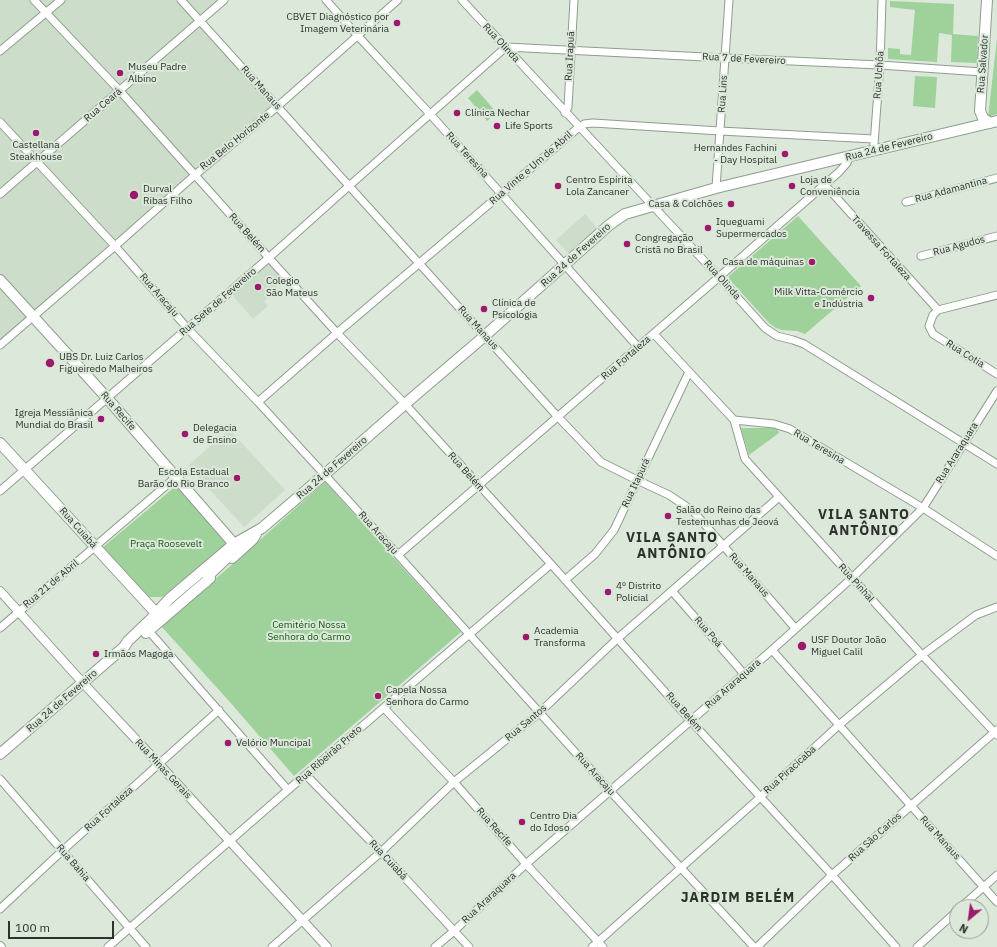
<!DOCTYPE html>
<html>
<head>
<meta charset="utf-8">
<style>
  body { margin:0 }
  #map { position:relative; width:997px; height:947px; overflow:hidden; background:#dbe8da; font-family:"IBM Plex Sans",sans-serif }
  canvas { display:block }
  .north { position:absolute; left:949px; top:899px; width:40px; height:40px; box-sizing:border-box; background:#dbe8da; border:1px solid #959f94; border-radius:50%; rotate:209deg; font-size:11px; font-weight:700; line-height:16px; text-align:center; color:#2d322c }
  .north::after { content:''; display:block; margin:auto; width:14px; height:18px; background:#9d196b; clip-path:polygon(50% 0,100% 100%,50% 72%,0 100%) }
  .scale { position:absolute; left:8px; top:921px; width:106px; height:18px; box-sizing:border-box; border:2px solid #2d322c; border-top:0; padding-left:5px; font-size:12px; line-height:14px; white-space:nowrap; color:#2d322c; -webkit-text-stroke:3px #dbe8da; paint-order:stroke }
</style>
</head>
<body>
<div id="map">
<canvas width="997" height="947"></canvas>
<div class="north">N</div>
<div class="scale">100 m</div>
</div>
<script>
const c = document.querySelector('canvas').getContext('2d');
c.lineJoin = 'round';
function fillPath(path, color) { c.fillStyle = color; c.fill(path, 'evenodd'); }
const toPath = rows => new Path2D(rows.map(r => 'M' + r).join(''));
function strokePath(path, color, width, dash) { c.strokeStyle = color; c.lineWidth = width; c.lineCap = dash ? 'butt' : 'round'; c.setLineDash(dash || []); c.stroke(path); }
function label(font, color, halo, rows, align = 'center') {
  c.font = font + ' "IBM Plex Sans",sans-serif'; c.lineWidth = 4; c.setLineDash([]); c.textBaseline = 'middle'; c.strokeStyle = halo; c.fillStyle = color; for (const [text, x, y, turn = 0] of rows) {
    c.save(); c.translate(x, y); c.rotate((+turn || 0) * Math.PI / 180); c.textAlign = isNaN(turn) ? turn : align; if (halo) c.strokeText(text, 0, 0); c.fillText(text, 0, 0); c.restore();
  }
}
fillPath(toPath([
  [0,0,229,0,201,22,278,108,0,348],
  [585,214,597,228,568,253,556,240],
  [269,264,283,281,268,294,270,296,264,301,268,306,253,319,232,295],
  [229,429,285,490,244,527,188,466]
]), '#ccdeca');
fillPath(toPath([
  [890,1,954,4,953,34,978,36,977,63,951,62,952,35,939,33,937,62,888,59,888,48,900,49,900,54,911,55,915,10,890,7],
  [997,39,997,114,988,117],
  [915,76,937,77,935,108,913,106],
  [477,90,497,113,487,121,468,98],
  [798,216,861,286,805,334,797,331,782,330,776,328,769,323,729,279,729,276],
  [741,428,774,428,778,430,779,433,749,455],
  [325,482,461,632,294,776,229,701,161,626,243,555],
  [177,485,229,543,162,597,144,597,102,548]
]), '#9fd19a');
const minor = toPath([
  [34,0,120,91,269,258,337,333,405,404,551,564,690,720,832,875,896,947],
  [181,0,558,417,601,462,637,480,669,495,693,511,795,628],
  [326,0,357,35,430,114,638,347],
  [462,0,719,277,765,328,777,336,793,340,804,344,997,464],
  [0,51,61,0],
  [565,113,568,107,574,0],
  [0,122,115,246,189,330,258,402,398,555,610,791,754,947],
  [874,144,880,65,882,0],
  [825,185,938,310],
  [716,188,729,0],
  [0,194,224,0],
  [906,202,997,178],
  [921,256,997,236],
  [997,295,938,310,933,315,929,326,933,334,997,374],
  [654,334,734,420,774,424,790,429,923,508,997,556],
  [0,345,115,246,195,175,278,106,398,0],
  [258,402,337,333,501,194,579,127,584,124,593,123,720,131,874,139],
  [734,420,745,459,922,655,997,735],
  [0,491,264,262,349,186,506,47,725,58,880,65,982,72],
  [398,555,719,277,839,172,847,163,849,157],
  [565,580,595,554,614,530,689,372],
  [672,591,744,674],
  [0,628,176,477],
  [148,630,288,790],
  [772,650,997,902],
  [384,708,454,782,526,864,603,947],
  [306,775,381,852,469,947],
  [0,779,146,947],
  [961,907,997,875],
  [0,909,62,851,219,710],
  [108,947,288,790,551,564],
  [272,947,381,852,454,782,539,713,617,639,779,497],
  [435,947,454,931,526,864,772,650,852,578,923,508,997,391],
  [592,947,756,801,839,725,922,655,976,615,997,607],
  [757,947,832,875,997,730],
  [917,947,957,911]
]);
const tertiary = toPath([
  [0,591,83,683,159,764,327,947],
  [0,946,1,947]
]);
const secondary = toPath([
  [987,0,980,111,983,118,990,123],
  [0,280,107,398,234,544,234,549,232,553,210,574,206,582],
  [0,443,156,613],
  [232,558,253,539,256,534],
  [146,633,210,578],
  [0,754,124,647,128,641,151,619,169,599,234,544,262,528,324,475,405,404,480,340,608,226,616,220,625,214,716,188,997,121]
]);
strokePath(minor, '#909c8f', 9);
strokePath(tertiary, '#909c8f', 10);
strokePath(secondary, '#909c8f', 12);
strokePath(minor, '#fff', 7);
strokePath(tertiary, '#fff', 8);
strokePath(secondary, '#fff', 10);
for (const [x, y, r, color] of [
  [397,23,4,"#9d196b"],
  [120,73,4,"#9d196b"],
  [457,113,4,"#9d196b"],
  [497,126,4,"#9d196b"],
  [36,133,4,"#9d196b"],
  [785,154,4,"#9d196b"],
  [558,186,4,"#9d196b"],
  [792,186,4,"#9d196b"],
  [134,195,5,"#9d196b"],
  [731,204,4,"#9d196b"],
  [708,228,4,"#9d196b"],
  [627,244,4,"#9d196b"],
  [812,262,4,"#9d196b"],
  [258,287,4,"#9d196b"],
  [871,298,4,"#9d196b"],
  [484,309,4,"#9d196b"],
  [50,363,5,"#9d196b"],
  [101,419,4,"#9d196b"],
  [185,434,4,"#9d196b"],
  [237,478,4,"#9d196b"],
  [668,516,4,"#9d196b"],
  [608,592,4,"#9d196b"],
  [526,637,4,"#9d196b"],
  [802,646,5,"#9d196b"],
  [96,654,4,"#9d196b"],
  [378,696,4,"#9d196b"],
  [228,743,4,"#9d196b"],
  [522,822,4,"#9d196b"]
]) { const dot = new Path2D(); dot.arc(x, y, r, 0, 2 * Math.PI); c.fillStyle = color; c.fill(dot); strokePath(dot, '#dbe8da', 1.5); }
label('10px', '#2d322c', '#dbe8da', [
  ["CBVET Diagnóstico por",389,17,"right"],
  ["Imagem Veterinária",389,29,"right"],
  ["Museu Padre",128,67],
  ["Albino",128,79],
  ["Clínica Nechar",465,113],
  ["Life Sports",505,126],
  ["Castellana",36,145,"center"],
  ["Steakhouse",36,157,"center"],
  ["Hernandes Fachini",777,148,"right"],
  ["- Day Hospital",777,160,"right"],
  ["Centro Espírita",566,180],
  ["Lola Zancaner",566,192],
  ["Loja de",800,180],
  ["Conveniência",800,192],
  ["Durval",143,189],
  ["Ribas Filho",143,201],
  ["Casa & Colchões",723,204,"right"],
  ["Iqueguami",716,222],
  ["Supermercados",716,234],
  ["Congregação",635,238],
  ["Cristã no Brasil",635,250],
  ["Casa de máquinas",804,262,"right"],
  ["Colegio",266,281],
  ["São Mateus",266,293],
  ["Milk Vitta-Comércio",863,292,"right"],
  ["e Indústria",863,304,"right"],
  ["Clínica de",492,303],
  ["Psicologia",492,315],
  ["UBS Dr. Luiz Carlos",59,357],
  ["Figueiredo Malheiros",59,369],
  ["Igreja Messiânica",93,413,"right"],
  ["Mundial do Brasil",93,425,"right"],
  ["Delegacia",193,428],
  ["de Ensino",193,440],
  ["Escola Estadual",229,472,"right"],
  ["Barão do Rio Branco",229,484,"right"],
  ["Salão do Reino das",676,510],
  ["Testemunhas de Jeová",676,522],
  ["4º Distrito",616,586],
  ["Policial",616,598],
  ["Academia",534,631],
  ["Transforma",534,643],
  ["USF Doutor João",811,640],
  ["Miguel Calil",811,652],
  ["Irmãos Magoga",104,654],
  ["Capela Nossa",386,690],
  ["Senhora do Carmo",386,702],
  ["Velório Muncipal",236,743],
  ["Centro Dia",530,816],
  ["do Idoso",530,828]
], 'left');
label('10px', '#2d322c', '#dbe8da', [
  ["Rua Olinda",501,43,47],
  ["Rua Irapuã",570,56,-87],
  ["Rua 7 de Fevereiro",744,59,3],
  ["Rua Salvador",983,64,-86],
  ["Rua Uchôa",879,75,-86],
  ["Rua Manaus",261,88,48],
  ["Rua Lins",723,94,-86],
  ["Rua Ceará",103,105,-41],
  ["Rua Belo Horizonte",235,141,-39],
  ["Rua 24 de Fevereiro",889,147,-14],
  ["Rua Teresina",467,155,48],
  ["Rua Vinte e Um de Abril",531,168,-41],
  ["Rua Adamantina",951,190,-15],
  ["Rua Belém",247,233,48],
  ["Rua Agudos",959,246,-15],
  ["Travessa Fortaleza",881,248,48],
  ["Rua 24 de Fevereiro",576,255,-42],
  ["Rua Olinda",722,280,48],
  ["Rua Aracaju",159,295,49],
  ["Rua Sete de Fevereiro",218,302,-41],
  ["Rua Manaus",478,328,48],
  ["Rua Cotia",965,354,32],
  ["Rua Fortaleza",626,358,-41],
  ["Rua Recife",118,411,49],
  ["Rua Teresina",819,447,31],
  ["Rua Araraquara",957,453,-58],
  ["Rua 24 de Fevereiro",332,468,-41],
  ["Rua Belém",466,472,48],
  ["Rua Itapurá",636,483,-65],
  ["Rua Cuiabá",78,528,48],
  ["Rua Aracaju",378,533,48],
  ["Rua Manaus",749,575,49],
  ["Rua Pinhal",856,583,48],
  ["Rua 21 de Abril",51,584,-40],
  ["Rua Poá",708,632,49],
  ["Rua Araraquara",733,684,-41],
  ["Rua 24 de Fevereiro",62,701,-41],
  ["Rua Belém",684,712,48],
  ["Rua Santos",526,723,-40],
  ["Rua Ribeirão Preto",329,755,-41],
  ["Rua Minas Gerais",163,769,47],
  ["Rua Piracicaba",790,770,-42],
  ["Rua Aracaju",595,774,48],
  ["Rua Fortaleza",109,809,-42],
  ["Rua Recife",494,827,48],
  ["Rua São Carlos",875,837,-42],
  ["Rua Manaus",940,838,48],
  ["Rua Cuiabá",388,860,47],
  ["Rua Bahia",73,863,49],
  ["Rua Araraquara",489,898,-43]
]);
label('10px', '#12550d', '#dbe8da', [
  ["Praça Roosevelt",166,544],
  ["Cemitério Nossa",309,625],
  ["Senhora do Carmo",309,637]
]);
c.letterSpacing = '1px';
label('bold 14px', '#2d322c', '#dbe8da', [
  ["VILA SANTO",864,515],
  ["ANTÔNIO",864,531],
  ["VILA SANTO",672,538],
  ["ANTÔNIO",672,554],
  ["JARDIM BELÉM",738,898]
]);
c.letterSpacing = '0px';
</script>
</body>
</html>
